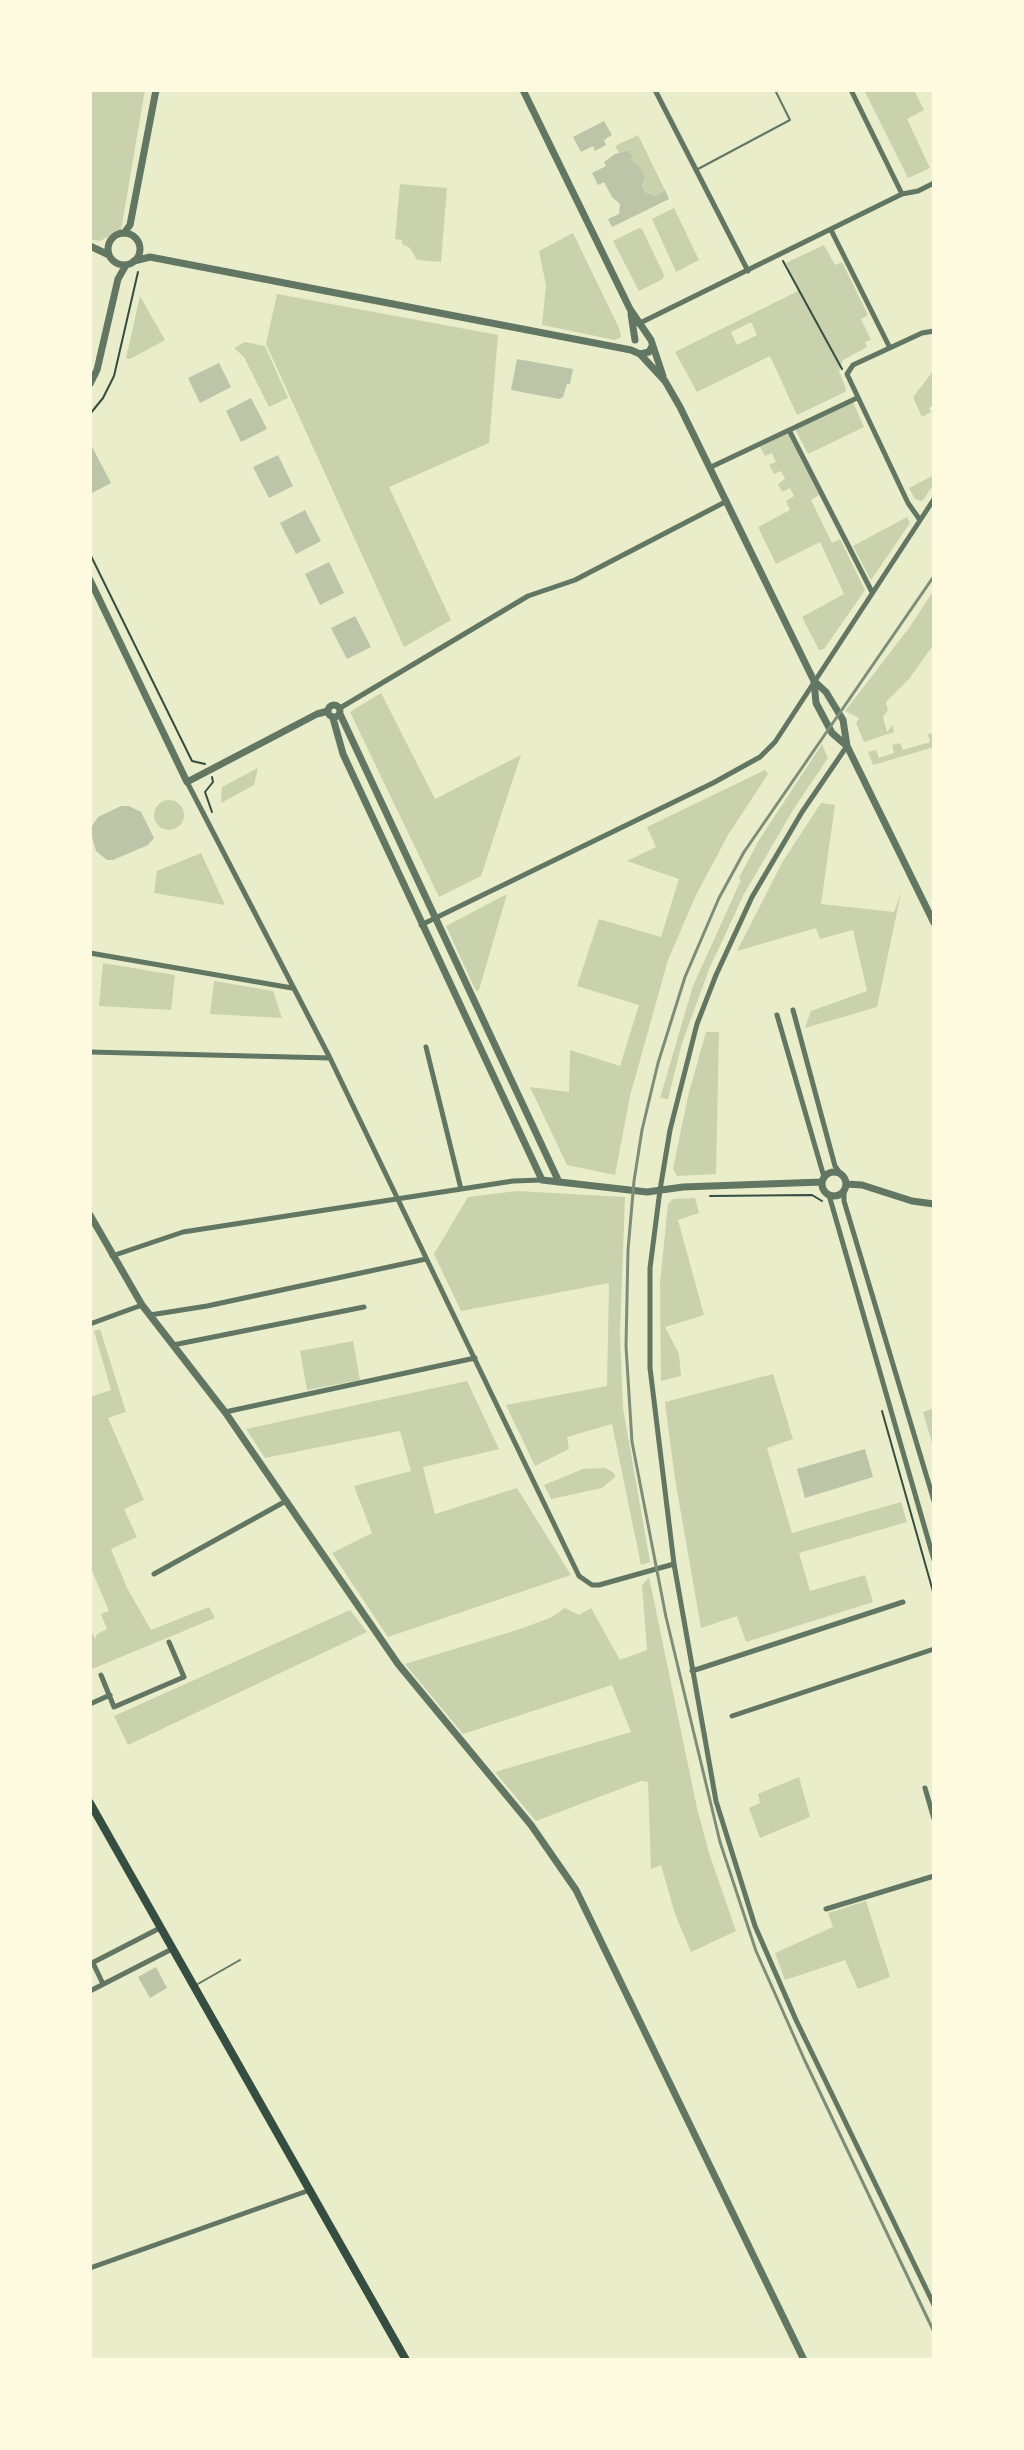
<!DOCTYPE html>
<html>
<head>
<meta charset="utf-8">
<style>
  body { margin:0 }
  #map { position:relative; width:1024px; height:2450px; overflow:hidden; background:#e9edc9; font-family:Arial,sans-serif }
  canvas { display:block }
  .frame { position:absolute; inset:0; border:92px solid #fefae0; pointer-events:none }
</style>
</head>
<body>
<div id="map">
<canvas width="1024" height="2450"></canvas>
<div class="frame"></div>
</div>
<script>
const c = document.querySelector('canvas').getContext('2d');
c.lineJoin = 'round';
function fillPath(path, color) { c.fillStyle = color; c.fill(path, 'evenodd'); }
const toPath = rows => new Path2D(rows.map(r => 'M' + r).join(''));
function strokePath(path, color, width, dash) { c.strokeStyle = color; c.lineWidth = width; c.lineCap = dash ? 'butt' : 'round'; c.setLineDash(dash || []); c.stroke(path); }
fillPath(toPath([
  [90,90,145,90,121,230,100,241,90,239],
  [864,90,914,90,924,110,907,119,930,168,908,178],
  [638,135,665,190,655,196,645,192,642,186,645,177,630,160,633,158,629,150,619,153,615,146],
  [400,184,447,188,441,262,417,260,410,248,402,244,402,240,395,239],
  [674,208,699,260,676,272,652,219],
  [639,228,642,229,664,275,663,279,639,291,613,241],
  [573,233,619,328,621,337,615,340,542,325,546,285,539,251],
  [824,245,835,265,842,262,868,315,861,319,871,340,865,342,867,347,843,360,839,371,846,389,845,392,797,415,770,356,697,392,675,352,798,291,786,263],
  [751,322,757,335,737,345,731,332],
  [277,294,498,335,489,443,389,487,451,620,404,647,266,344],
  [140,296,165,340,130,359,126,358],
  [245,342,265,346,288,398,269,407,244,357,234,348],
  [934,370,934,405,929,408,931,412,922,417,913,397],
  [853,402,864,427,808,454,795,429],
  [788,433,819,495,811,500,832,543,840,539,865,590,824,649,819,650,802,617,844,594,820,542,776,564,758,527,790,510,786,501,794,496,790,488,782,492,778,484,785,479,781,471,774,474,769,465,776,462,772,453,765,456,760,447],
  [934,475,934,483,924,499,922,501,915,499,909,488],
  [907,517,910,523,871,580,853,546],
  [934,590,934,644,909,679,886,702,888,710,883,717,887,732,892,725,894,732,864,742,856,723,859,718,845,711,909,628],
  [381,693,435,799,521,755,481,876,439,897,350,712],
  [934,733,934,747,873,765,868,752,876,750,879,758,894,753,892,745,900,743,903,750,930,742,928,734],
  [822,744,828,758,793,810,744,894,710,967,682,1043,668,1099,660,1098,693,986,741,880,739,878,759,840],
  [258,768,254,785,221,803,222,787],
  [765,770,768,774,728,835,696,895,668,960,630,1096,615,1175,567,1165,530,1087,569,1092,570,1050,620,1066,639,1005,577,986,599,919,661,937,679,879,627,861,656,847,647,827],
  '154 815a15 15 0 1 1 30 0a15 15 0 1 1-30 0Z',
  [821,803,835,805,821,904,894,912,901,893,877,1007,805,1028,811,1011,867,991,853,930,820,939,816,928,737,951,783,861],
  [201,853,225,905,154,893,157,871],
  [507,894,479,990,476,991,446,926],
  [103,963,175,975,171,1010,99,1006],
  [214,981,273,991,282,1018,210,1014],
  [706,1032,719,1032,716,1174,677,1176,673,1169,688,1096],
  [517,1191,625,1197,620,1334,623,1408,650,1562,641,1565,612,1424,567,1437,569,1449,535,1466,506,1405,607,1386,609,1283,461,1311,434,1254,468,1197],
  [695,1198,699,1213,678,1220,704,1315,665,1327,679,1354,681,1376,661,1381,660,1283,668,1204,673,1199],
  [100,1329,126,1412,108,1418,144,1500,124,1509,137,1537,111,1549,127,1588,151,1630,209,1607,215,1618,92,1669,90,1628,95,1639,97,1634,107,1629,101,1614,109,1611,90,1566,90,1397,111,1390,94,1331],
  [353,1341,360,1380,307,1390,300,1351],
  [773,1374,793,1439,767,1448,792,1533,901,1502,907,1522,799,1553,810,1591,865,1575,873,1602,746,1642,737,1616,701,1628,675,1479,665,1402],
  [467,1381,499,1449,423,1467,435,1514,517,1488,571,1575,388,1637,332,1553,372,1533,354,1486,411,1471,400,1431,265,1458,246,1429],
  [934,1408,934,1450,923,1412],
  [605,1468,614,1473,615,1477,602,1488,551,1499,544,1485,583,1469],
  [649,1577,697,1808,709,1853,736,1931,691,1952,675,1914,661,1865,651,1869,648,1782,641,1781,536,1821,495,1772,631,1732,612,1685,463,1734,405,1664,517,1630,550,1618,565,1608,579,1615,591,1608,620,1660,647,1650,642,1585],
  [350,1610,367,1632,128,1745,114,1716],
  [799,1777,810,1817,760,1838,749,1808,760,1803,758,1794],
  [866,1901,890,1977,858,1989,845,1960,785,1980,775,1953,833,1927,828,1913]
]), '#cad2ad');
fillPath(toPath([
  [604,121,612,135,604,140,606,145,595,151,593,146,581,152,573,137],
  [629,150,633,158,630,160,639,166,645,177,642,186,645,192,655,196,665,190,669,199,612,227,608,219,619,214,620,204,612,197,604,182,598,185,592,173,606,166,604,162,615,154],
  [517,359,573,369,570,384,567,384,563,397,559,399,511,390],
  [219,363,231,387,200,403,188,378],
  [251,398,267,429,241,442,226,411],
  [90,443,111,483,90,494],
  [278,455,293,486,269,498,253,467],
  [305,510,321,541,296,554,280,523],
  [329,562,344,593,320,605,305,574],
  [355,616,371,647,347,659,331,628],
  [121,806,129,806,141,812,154,838,148,845,113,860,107,860,96,851,90,829,98,817],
  [865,1449,873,1477,805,1498,797,1469],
  [156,1967,167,1988,150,1998,138,1977]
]), '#bcc5a7');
strokePath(toPath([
  [783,261,842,369],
  [90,414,103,398,114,376,138,272],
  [90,554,192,761,205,764],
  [212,777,213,782,205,792,212,812],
  [710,1196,812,1195,822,1201],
  [882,1411,934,1595]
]), '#344e41', 2);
strokePath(toPath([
  [698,169,790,120,775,90],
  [196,1985,240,1960]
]), '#617663', 2);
strokePath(toPath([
  [655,90,748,271],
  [851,90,902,194],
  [831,230,890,348],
  [638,324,902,194,918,191,934,183],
  [789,430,872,592],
  [711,467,857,398],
  [920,520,908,503,847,374,853,365,922,333,934,331],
  [340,708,528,596,575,580,727,501],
  [847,746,802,812,752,897,716,975,697,1024,670,1130,660,1190,650,1268,650,1368,674,1564,716,1801,755,1926,796,2020,934,2305],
  [187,782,330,1058,579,1576,592,1585,599,1585,674,1564],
  [421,925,713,783,760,757,775,742,934,499],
  [90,953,292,988],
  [793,1010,835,1166,840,1173],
  [777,1015,824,1177],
  [426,1047,461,1189],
  [90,1052,330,1058],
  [844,1190,844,1201,934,1501],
  [829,1195,934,1560],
  [112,1256,183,1232,513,1181,542,1180],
  [150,1315,207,1306,426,1259],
  [90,1324,142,1305],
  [173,1345,364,1307],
  [225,1412,475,1358],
  [154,1574,286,1501],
  [692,1671,903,1602],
  [101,1675,114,1707,184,1677,169,1642],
  [90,1704,110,1695],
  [732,1716,934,1649],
  [925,1788,934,1819],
  [826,1909,934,1876],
  [93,1963,103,1984],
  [90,1964,160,1928],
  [90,1991,172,1949],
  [90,2268,310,2190]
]), '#617663', 5);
strokePath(toPath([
  [523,90,630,309,651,340,663,376],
  [124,233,130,225,156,90],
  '108 249a16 16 0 1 1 32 0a16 16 0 1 1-32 0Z',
  [90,246,109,255],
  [134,261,150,257,631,350,640,354,649,352,652,346],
  [631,314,635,340],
  [640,354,665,381,680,407,814,681,816,703,832,733,847,746],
  [90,384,97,370,118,279,126,265],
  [90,580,187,782,317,714,328,711],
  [814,681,826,692,843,720,847,746,934,923],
  '328 711a6 6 0 1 1 12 0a6 6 0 1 1-12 0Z',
  [340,714,559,1182],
  [333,718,343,754,542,1180,647,1192,683,1187,822,1182],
  '822 1184a12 12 0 1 1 24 0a12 12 0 1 1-24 0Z',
  [846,1184,862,1185,912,1201,934,1204],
  [90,1215,142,1305,225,1412,398,1664,531,1825,576,1890,804,2360]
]), '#617663', 7);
strokePath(toPath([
  [90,1803,406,2360]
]), '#344e41', 8);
strokePath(toPath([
  [934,576,744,852,719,898,685,977,658,1063,642,1130,634,1181,628,1250,626,1346,632,1442,666,1617,720,1842,756,1951,805,2061,934,2332]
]), '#7c8e77', 3);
</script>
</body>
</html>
